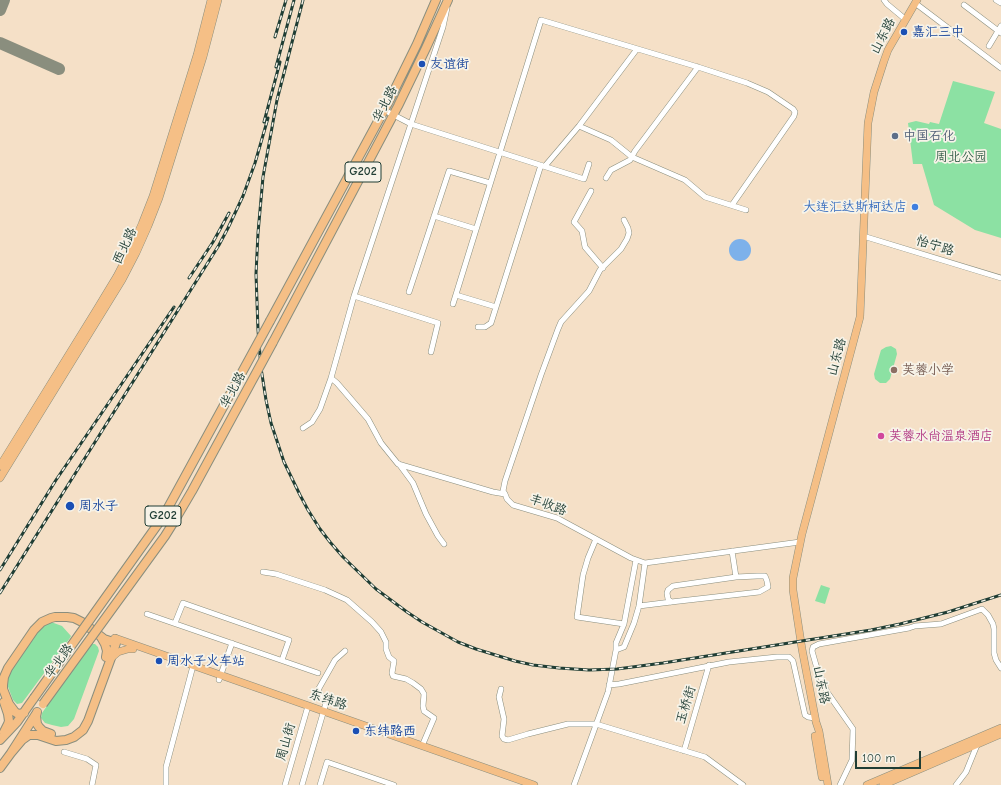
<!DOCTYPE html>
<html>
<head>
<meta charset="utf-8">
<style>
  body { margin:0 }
  #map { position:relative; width:1001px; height:785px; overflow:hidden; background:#f5e0c7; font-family:"Comic Neue",sans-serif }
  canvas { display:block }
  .scale { position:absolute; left:855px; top:751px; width:66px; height:18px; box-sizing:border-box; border:2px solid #1f3d34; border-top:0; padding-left:5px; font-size:12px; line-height:14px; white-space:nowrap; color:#1f3d34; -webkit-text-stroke:3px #f7f3e8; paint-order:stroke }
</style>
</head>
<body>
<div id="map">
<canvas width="1001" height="785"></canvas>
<div class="scale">100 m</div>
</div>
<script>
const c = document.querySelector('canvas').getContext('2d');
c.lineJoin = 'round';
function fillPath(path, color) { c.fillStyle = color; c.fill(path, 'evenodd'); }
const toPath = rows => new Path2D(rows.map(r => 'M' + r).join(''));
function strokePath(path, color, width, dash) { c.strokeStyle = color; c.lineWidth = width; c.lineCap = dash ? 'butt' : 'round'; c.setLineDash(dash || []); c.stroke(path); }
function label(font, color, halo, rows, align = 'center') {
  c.font = font + ' "Comic Neue","LXGW WenKai TC",sans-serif'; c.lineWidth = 3.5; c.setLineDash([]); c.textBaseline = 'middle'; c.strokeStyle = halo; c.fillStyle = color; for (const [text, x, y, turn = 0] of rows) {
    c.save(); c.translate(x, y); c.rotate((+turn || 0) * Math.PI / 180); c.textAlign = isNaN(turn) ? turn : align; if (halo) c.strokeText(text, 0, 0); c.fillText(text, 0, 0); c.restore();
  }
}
fillPath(toPath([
  [953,81,995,92,984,123,1001,129,1001,238,975,230,934,205,922,164,913,164,908,123,916,121,929,124,930,122,939,124],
  [891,346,896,349,897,354,890,379,886,383,880,383,875,379,874,374,881,350,886,347],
  [821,585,830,588,825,604,815,601],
  [51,622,62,626,71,636,70,638,22,703,17,704,13,700,7,684,9,672,42,626],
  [91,644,95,644,98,647,99,651,74,719,68,726,61,727,52,725,45,723,41,718,42,713,89,646]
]), '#8ce1a3');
fillPath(toPath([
  '729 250a11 11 0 1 1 22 0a11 11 0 1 1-22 0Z'
]), '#7db1ea');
strokePath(toPath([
  [0,10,4,0],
  [0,43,59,69]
]), '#8a8e7e', 12);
const minor = toPath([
  [884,0,887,4,905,19],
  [996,0,1001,3],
  [915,3,1001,68],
  [964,5,1001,33],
  [989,46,1001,26],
  [384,110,411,124,584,179,589,164],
  [579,126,611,140,632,157,685,180,705,197,746,210],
  [545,166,579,126,637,49],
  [606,178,611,170,630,160,635,151,698,67],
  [591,191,574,222,582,231,585,247,603,268],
  [434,216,476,229],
  [863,236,1001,278],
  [409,292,449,171,490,183],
  [456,295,496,307],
  [354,296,438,323,431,352],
  [453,304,541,20,698,67,747,83,768,92,793,109,795,112,794,116,732,205],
  [478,327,485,327,491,323,541,165],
  [331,378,337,383,368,419,381,443,398,464,493,492,505,494,507,499,513,505,557,518,631,558,645,563,800,542],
  [303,428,312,422,320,409,331,378,354,296,443,27,447,8],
  [399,464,413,483,426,514,438,536,444,544],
  [505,494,503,491,505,481,541,375,558,329,561,322,589,291,600,270,621,249,627,239,629,233,628,228,624,220],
  [596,539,588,558,583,575,577,617,624,624],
  [732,551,736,577],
  [636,560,624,624,616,643,616,650,624,647,634,623,639,606,645,563],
  [263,572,276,574,325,590,347,600,372,622,381,632,386,642,386,649,389,657,394,661,392,673,393,676,406,679,413,683,421,689,424,694,423,706,424,711,434,718,422,746],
  [639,606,671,602,759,592,768,587,767,581,765,576,757,576,736,577,673,586,668,590,667,593,668,599,671,602],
  [147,614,318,673],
  [175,623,183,603,289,640,282,660],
  [219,680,232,643],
  [609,685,619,684,729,662,777,657,789,657,793,661,805,715,808,717,815,718],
  [501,689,499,697,504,719,502,736,504,739,508,740,528,734,568,724,596,724,705,757,743,785],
  [684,751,709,665],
  [64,752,87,759,96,765,92,785],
  [166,785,166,767,193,666],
  [285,785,308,706],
  [302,785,326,703,318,690,335,660,345,651],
  [320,785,327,762,394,785],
  [574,785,608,692,616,650],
  [840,785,852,760,853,729,827,692,816,665,812,651,813,647,819,644,909,628,915,626,941,624,982,609,988,615,993,624,994,629,994,653,996,660,1001,668],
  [956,785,966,772,977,745]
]);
const major = toPath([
  [0,466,97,309,117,276,130,251,142,224,153,196,197,55,211,0],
  [0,478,122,280,136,253,148,226,159,198,203,57,218,0],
  [115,638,534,785],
  [111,658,118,652,128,649,133,649],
  [815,736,822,777],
  [828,785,819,731,816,722,802,649,793,590,793,578,802,534,860,317,868,123,874,92,884,61,888,50,917,0],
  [867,785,1001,728],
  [883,785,1001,734]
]);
const highway = toPath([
  [270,321,389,101,417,44,436,0],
  [273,342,398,106,426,48,448,0],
  [101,637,105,644,107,651,106,657],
  [4,702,8,714,9,721,8,724,4,732],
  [37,712,36,716,37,724,39,727,43,731,51,734],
  [24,713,18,714,15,712,9,704,3,689,3,685,4,677,8,668,34,630,42,622,51,618,55,617,67,617,74,618,82,622,104,639,116,643],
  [0,740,17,722,34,698],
  [11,753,22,740,29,735,38,735,56,741,66,740,74,737,83,730,88,721,111,658,116,643,115,639],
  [0,768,11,753,36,714]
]);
strokePath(minor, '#8a8e7e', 6);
strokePath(major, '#8a8e7e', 8);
strokePath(highway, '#8a8e7e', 10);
strokePath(minor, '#fff', 5);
strokePath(major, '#f5bf86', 7);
strokePath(highway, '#f5bf86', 8);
const rail = toPath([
  [303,0,277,100,263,177,258,233,256,274,258,330,261,368,266,400,271,423,284,462,300,495,308,510,320,529,330,542,343,557,376,589,407,612,422,622,458,642,476,649,515,661,533,665,559,668,589,670,617,669,663,663,871,630,900,624,948,612,1001,595],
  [275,37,286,0],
  [276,67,294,0],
  [264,122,280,62],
  [189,278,213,242,229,213],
  [0,570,56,480,174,307],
  [0,593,219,245,228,228,243,196,255,163,268,118]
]);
strokePath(rail, '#1f3d34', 3);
strokePath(rail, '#f7f3e8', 1.5, [4.5]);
const highwayBridge = toPath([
  [34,698,163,517,270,321],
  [43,704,165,536,175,520,192,491,273,342]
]);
strokePath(highwayBridge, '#8a8e7e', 10, []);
strokePath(highwayBridge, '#f5bf86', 8);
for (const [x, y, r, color] of [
  [904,32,4,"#1a4fb4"],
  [422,64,4,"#1a4fb4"],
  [895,136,4,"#5c6f8a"],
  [915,207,4,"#3f7fe0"],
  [894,370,4,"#8d6e63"],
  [881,436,4,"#d1479c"],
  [70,506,5,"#1a4fb4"],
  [159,661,4,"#1a4fb4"],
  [356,731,4,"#1a4fb4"]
]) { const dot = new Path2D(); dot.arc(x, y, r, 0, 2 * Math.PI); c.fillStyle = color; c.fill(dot); strokePath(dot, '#f7f3e8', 1.5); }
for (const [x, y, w] of [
  [363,172,36],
  [163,516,36]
]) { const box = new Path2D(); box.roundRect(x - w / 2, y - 10, w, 20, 3); c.fillStyle = '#f7f3e8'; c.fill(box); strokePath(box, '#1f3d34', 1); }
label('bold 12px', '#1f3d34', null, [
  ["G202",363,172],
  ["G202",163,516]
]);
label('13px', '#164399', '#f7f3e8', [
  ["嘉汇三中",912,32],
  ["友谊街",430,64],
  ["周水子",79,506],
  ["周水子火车站",167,661],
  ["东纬路西",364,731]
], 'left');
label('13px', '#1f3d34', '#f7f3e8', [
  ["山东路",883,36,-63],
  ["华北路",385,104,-63],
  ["西北路",125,246,-65],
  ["怡宁路",935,246,17],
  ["山东路",837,357,-75],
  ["华北路",233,390,-61],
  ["丰收路",548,505,20],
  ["华北路",59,661,-54],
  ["山东路",821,685,79],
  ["东纬路",328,700,19],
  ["玉桥街",686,705,-73],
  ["周山街",286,742,-74]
]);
label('13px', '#4e5e75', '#f7f3e8', [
  ["中国石化",903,136]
], 'left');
label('13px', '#355e4a', '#f7f3e8', [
  ["周北公园",961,157]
]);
label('13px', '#366cbe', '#f7f3e8', [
  ["大连汇达斯柯达店",907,207]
], 'right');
label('13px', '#785e54', '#f7f3e8', [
  ["芙蓉小学",902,370]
], 'left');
label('13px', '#b23c85', '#f7f3e8', [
  ["芙蓉水尚温泉酒店",889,436]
], 'left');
</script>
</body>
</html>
